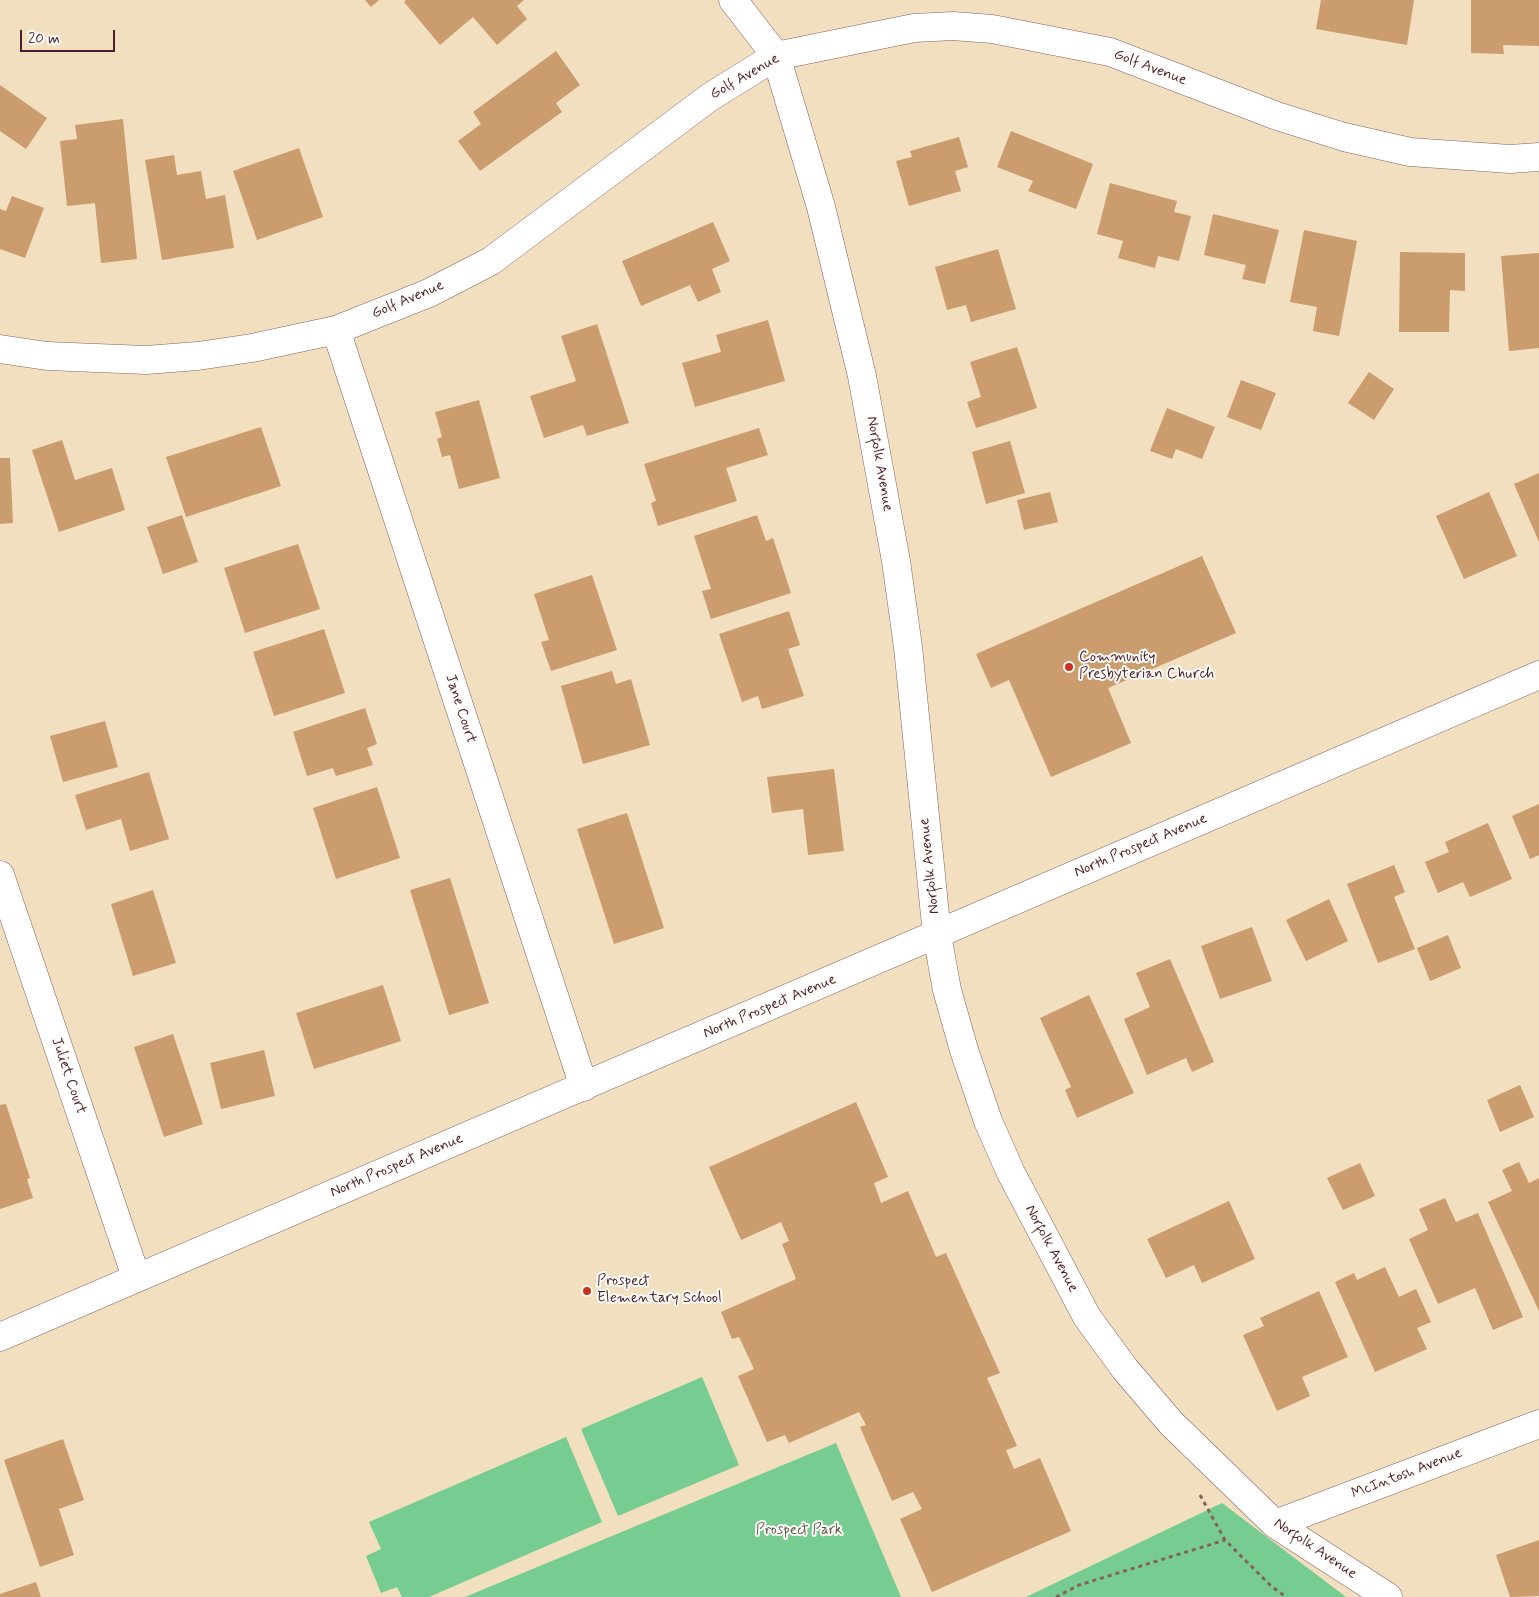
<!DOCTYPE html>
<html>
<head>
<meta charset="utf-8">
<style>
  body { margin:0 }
  #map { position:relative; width:1539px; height:1597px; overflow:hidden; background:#f1dfc0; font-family:Mynerve,sans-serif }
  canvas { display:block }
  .scale { position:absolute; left:20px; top:30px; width:95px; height:22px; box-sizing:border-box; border:2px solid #4a1f2b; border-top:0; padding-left:6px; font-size:15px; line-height:18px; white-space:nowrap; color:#4a1f2b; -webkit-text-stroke:4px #fdfcf7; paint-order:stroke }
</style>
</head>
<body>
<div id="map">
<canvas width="1539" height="1597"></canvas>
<div class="scale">20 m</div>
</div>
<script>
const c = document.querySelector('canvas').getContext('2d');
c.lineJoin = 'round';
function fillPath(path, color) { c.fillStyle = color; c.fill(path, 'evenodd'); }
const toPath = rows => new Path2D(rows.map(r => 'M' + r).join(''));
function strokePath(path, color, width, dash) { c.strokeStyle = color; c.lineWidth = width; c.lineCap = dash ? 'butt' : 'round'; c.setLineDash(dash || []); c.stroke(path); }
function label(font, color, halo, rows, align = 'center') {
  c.font = font + ' Mynerve,sans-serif'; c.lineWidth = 4; c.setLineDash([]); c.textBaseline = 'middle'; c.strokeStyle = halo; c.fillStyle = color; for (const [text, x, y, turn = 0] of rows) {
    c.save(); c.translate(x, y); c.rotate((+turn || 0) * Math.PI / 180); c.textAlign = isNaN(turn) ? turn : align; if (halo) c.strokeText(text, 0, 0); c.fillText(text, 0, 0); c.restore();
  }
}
fillPath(toPath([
  [702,1377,739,1465,618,1516,581,1429],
  [566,1437,602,1522,429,1597,402,1597,397,1587,381,1593,366,1556,381,1549,369,1522],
  [836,1443,901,1597,465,1597],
  [1222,1503,1346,1597,1026,1597]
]), '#77cd91');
fillPath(toPath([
  [365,0,379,0,371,7],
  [406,0,524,0,517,6,527,19,497,45,473,17,440,45,404,2],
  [1321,0,1414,0,1407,45,1316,29],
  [1471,0,1539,0,1539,46,1503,45,1504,54,1471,53],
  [556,51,580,85,556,103,562,112,480,171,458,141,481,124,473,112],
  [0,85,47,118,26,149,0,131],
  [123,119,137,259,101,263,95,203,67,206,60,141,77,139,75,125],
  [1011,131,1093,164,1076,209,1028,191,1033,181,997,167],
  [959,137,968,167,955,171,961,191,909,206,896,161,912,157,910,151],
  [299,148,323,217,257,240,233,171],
  [174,155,177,175,201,171,206,199,225,195,234,248,162,260,145,160],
  [1110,183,1177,201,1174,212,1191,216,1179,261,1158,256,1155,268,1118,258,1123,241,1097,234],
  [12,196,44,208,25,258,0,249,0,209,6,211],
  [1213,214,1279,230,1265,284,1242,279,1246,265,1204,255],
  [713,222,730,261,712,269,721,292,698,302,690,285,641,306,622,261],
  [1304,230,1357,241,1339,336,1313,331,1317,307,1290,302],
  [998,249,1016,309,971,322,966,305,947,310,935,267],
  [1400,252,1465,253,1465,291,1450,290,1449,332,1399,332],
  [1539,253,1539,348,1509,351,1501,256],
  [768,320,785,381,695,407,682,363,721,352,716,335],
  [597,324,629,423,587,436,583,425,544,438,530,396,576,381,561,336],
  [1017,347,1037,408,976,428,967,402,981,397,970,362],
  [1369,372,1394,389,1374,420,1348,403],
  [1241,380,1276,393,1261,430,1227,417],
  [479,400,500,478,459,489,450,455,442,457,437,439,442,437,435,412],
  [1167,408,1215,427,1202,459,1176,449,1172,459,1150,451],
  [261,427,281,486,186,517,166,457],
  [759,428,768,455,726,468,737,501,658,526,651,503,656,501,644,464],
  [62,440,75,480,112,468,125,510,59,532,32,450],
  [1010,441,1025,493,986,504,972,452],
  [0,458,10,458,13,523,0,524],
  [1539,473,1539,542,1514,484],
  [1050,492,1058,522,1024,530,1017,500],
  [1489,492,1517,556,1464,579,1436,516],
  [182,515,198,562,163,574,147,527],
  [757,515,766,541,773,538,791,593,711,619,702,591,711,589,694,536],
  [298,544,320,609,245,633,224,568],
  [1202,556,1236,633,1108,688,1131,743,1051,777,1009,680,991,688,976,654],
  [592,575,617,650,551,671,541,642,549,640,534,594],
  [789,611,800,645,788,649,804,696,762,709,758,696,742,702,719,634],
  [324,629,345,693,274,716,253,652],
  [612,671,616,684,631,679,650,745,583,764,561,686],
  [365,708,377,744,367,748,373,765,336,776,333,768,307,776,293,732],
  [105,721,118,767,63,782,50,736],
  [834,769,844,851,808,855,803,809,772,813,767,777],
  [149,772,169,839,130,851,121,819,86,830,75,795],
  [377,787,400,858,336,879,313,808],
  [1539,804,1539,855,1530,859,1512,816],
  [627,813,664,928,614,944,577,829],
  [1488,823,1512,879,1470,897,1463,882,1438,893,1425,862,1449,852,1445,842],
  [1394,865,1405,892,1394,897,1415,949,1378,963,1347,884],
  [450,878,489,1003,449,1015,410,890],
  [153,890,176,963,133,976,111,904],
  [1329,899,1348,941,1306,961,1286,920],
  [1252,927,1272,981,1220,999,1201,946],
  [1448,935,1461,968,1430,981,1417,948],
  [1170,959,1214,1062,1192,1072,1186,1058,1147,1075,1124,1019,1150,1007,1136,973],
  [383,985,401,1041,314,1069,296,1013],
  [1089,995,1134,1093,1077,1118,1065,1090,1071,1087,1040,1018],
  [173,1034,203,1124,164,1137,134,1047],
  [264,1050,275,1096,221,1109,210,1063],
  [1520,1085,1534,1117,1500,1132,1487,1100],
  [856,1102,888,1177,874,1183,881,1203,908,1191,936,1257,946,1253,1000,1373,987,1378,1017,1446,1006,1450,1014,1469,1040,1458,1071,1531,932,1592,900,1519,922,1509,913,1492,892,1501,860,1427,866,1425,859,1412,789,1443,785,1435,767,1442,738,1376,754,1369,739,1337,732,1339,721,1312,796,1279,782,1244,789,1241,781,1222,741,1240,709,1167],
  [6,1104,30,1178,27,1179,33,1198,0,1209,0,1105],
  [1519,1162,1529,1183,1539,1178,1539,1311,1488,1202,1512,1191,1502,1170],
  [1360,1163,1375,1196,1343,1210,1327,1178],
  [1445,1198,1456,1222,1478,1213,1523,1317,1493,1330,1475,1288,1438,1304,1409,1239,1428,1230,1419,1209],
  [1229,1201,1255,1259,1202,1283,1194,1265,1166,1278,1147,1239],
  [1385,1267,1399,1297,1416,1289,1431,1322,1417,1328,1427,1349,1375,1372,1335,1282,1354,1273,1357,1280],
  [1319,1291,1348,1357,1302,1377,1310,1396,1277,1411,1243,1335,1264,1326,1260,1318],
  [63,1439,84,1500,59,1509,74,1555,40,1567,4,1460],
  [1539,1540,1539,1596,1510,1597,1496,1555],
  [36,1582,41,1597,0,1597,0,1594]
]), '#cb9c6d');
const minor = toPath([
  [733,0,776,56,821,207,862,376,896,561,908,647,937,935,947,990,964,1050,988,1121,1011,1173,1087,1317,1125,1369,1171,1423,1275,1524,1388,1597],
  [336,330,584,1087],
  [0,349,47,356,146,360,198,356,252,348,336,330,429,293,491,261,710,97,776,56,914,28,953,26,992,29,1110,52,1277,116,1344,137,1410,152,1510,159,1539,157],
  [0,875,136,1277],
  [0,1337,1539,675],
  [1275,1524,1539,1424]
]);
strokePath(minor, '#84625f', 29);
strokePath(toPath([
  [1200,1495,1225,1540,1271,1586,1286,1597],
  [1056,1597,1079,1585,1225,1540]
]), '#84625f', 3, [4, 4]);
strokePath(minor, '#fff', 28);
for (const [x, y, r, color] of [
  [1069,667,5,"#c8321e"],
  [587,1291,5,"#c8321e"]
]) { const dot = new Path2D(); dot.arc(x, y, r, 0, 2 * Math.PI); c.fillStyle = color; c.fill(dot); strokePath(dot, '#fdfcf7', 2); }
label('15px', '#4a1f2b', '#fdfcf7', [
  ["Golf Avenue",1150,68,21],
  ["Golf Avenue",745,77,-30],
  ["Golf Avenue",408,300,-23],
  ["Norfolk Avenue",879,464,80],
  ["Jane Court",460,709,72],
  ["North Prospect Avenue",1141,846,-23],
  ["Norfolk Avenue",930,866,-96],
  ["North Prospect Avenue",770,1007,-23],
  ["Juliet Court",68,1076,71],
  ["North Prospect Avenue",397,1166,-23],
  ["Norfolk Avenue",1051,1249,62],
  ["McIntosh Avenue",1407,1474,-21],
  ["Norfolk Avenue",1315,1549,34]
]);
label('15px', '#4a1f2b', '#fdfcf7', [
  ["Community",1079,658],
  ["Presbyterian Church",1079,675],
  ["Prospect",597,1282],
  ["Elementary School",597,1299]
], 'left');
label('15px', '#5a5c4f', '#fdfcf7', [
  ["Prospect Park",799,1531]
]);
</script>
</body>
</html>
